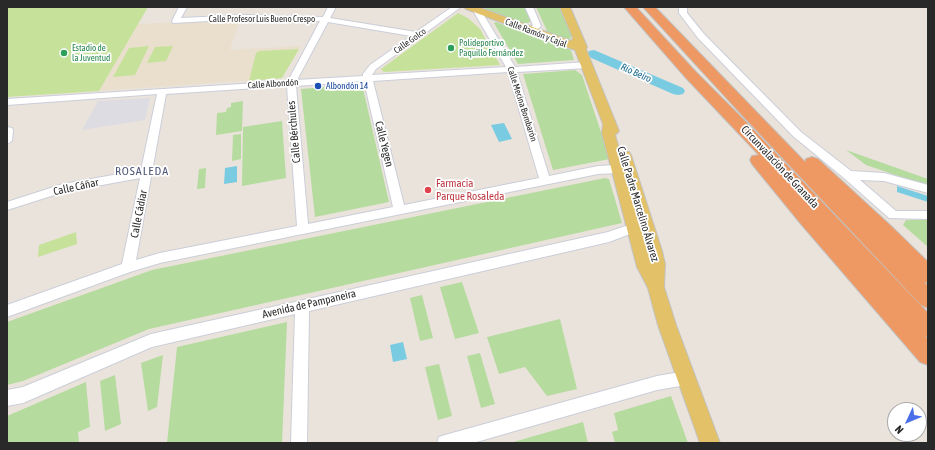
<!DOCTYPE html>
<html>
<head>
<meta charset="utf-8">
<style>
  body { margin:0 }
  #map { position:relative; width:935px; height:450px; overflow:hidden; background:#eae3dc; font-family:"Asap Condensed",sans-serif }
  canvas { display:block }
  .frame { position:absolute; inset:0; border:8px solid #292929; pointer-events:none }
  .north { position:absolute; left:887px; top:402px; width:40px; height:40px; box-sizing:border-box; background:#fff; border:1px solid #a9a9a9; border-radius:50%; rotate:226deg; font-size:11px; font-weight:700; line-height:16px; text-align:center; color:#292929 }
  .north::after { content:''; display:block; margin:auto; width:14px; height:18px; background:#4b6fe8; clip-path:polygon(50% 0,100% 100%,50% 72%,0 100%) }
</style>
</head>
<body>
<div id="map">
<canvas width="935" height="450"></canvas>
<div class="frame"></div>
<div class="north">N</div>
</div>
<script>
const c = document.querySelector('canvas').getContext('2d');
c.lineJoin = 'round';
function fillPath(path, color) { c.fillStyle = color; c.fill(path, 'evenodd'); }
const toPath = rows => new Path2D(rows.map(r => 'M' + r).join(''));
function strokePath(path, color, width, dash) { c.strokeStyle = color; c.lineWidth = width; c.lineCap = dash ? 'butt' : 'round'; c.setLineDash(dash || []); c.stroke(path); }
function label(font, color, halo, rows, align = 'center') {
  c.font = font + ' "Asap Condensed",sans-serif'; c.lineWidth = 3.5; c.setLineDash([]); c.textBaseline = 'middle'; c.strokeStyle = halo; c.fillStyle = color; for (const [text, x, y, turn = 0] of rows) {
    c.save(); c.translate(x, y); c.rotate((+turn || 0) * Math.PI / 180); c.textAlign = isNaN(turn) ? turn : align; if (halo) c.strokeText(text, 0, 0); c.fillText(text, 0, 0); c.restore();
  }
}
fillPath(toPath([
  [150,98,145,120,82,130,98,101]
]), '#dedce3');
fillPath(toPath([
  [240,19,230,50,301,46,282,78,99,91,138,24]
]), '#eadfcd');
fillPath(toPath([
  [481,7,525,7,531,21,528,23,522,23],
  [536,7,559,7,572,36,570,39,566,39,548,33],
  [496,22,571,50,574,60,518,64,494,23],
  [575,70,582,75,610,159,553,170,523,74],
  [362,84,389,202,315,217,301,89],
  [243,101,242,131,216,135,217,113,226,112,227,108,231,107,231,103],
  [282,121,286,178,242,186,243,127],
  [241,134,241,159,232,161,233,135],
  [846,150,928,179,928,186,866,165],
  [206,168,205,188,197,189,199,169],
  [605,178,609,179,622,223,149,329,23,381,7,385,7,322,152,270],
  [928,219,928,247,903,225,906,220],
  [462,282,479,333,455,339,440,287],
  [422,295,433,338,420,341,410,298],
  [560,319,577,389,547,396,525,367,499,374,487,337],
  [287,322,282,443,167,443,177,347],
  [480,353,495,404,481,408,467,356],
  [163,355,157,407,148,411,141,363],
  [439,364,452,416,438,420,425,367],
  [115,375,121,424,105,431,100,381],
  [86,382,90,427,78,432,79,443,7,443,7,416],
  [671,396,688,443,615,443,612,432,618,430,614,413],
  [583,422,588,443,510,443]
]), '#b5db9e');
fillPath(toPath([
  [7,7,148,7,99,91,7,97],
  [458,13,468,18,480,29,500,65,384,72,381,69],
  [149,46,135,75,113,77,129,48],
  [173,46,166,61,147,63,155,47],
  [299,49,282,78,249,81,256,53,259,51],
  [76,232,77,244,38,257,39,245]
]), '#c6e29a');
fillPath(toPath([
  [504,123,512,139,499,142,491,125],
  [237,166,237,182,224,184,225,168],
  [897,186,928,196,928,202,897,192],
  [403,342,407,359,393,362,390,345]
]), '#79cbe2');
fillPath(toPath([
  [594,50,683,88,685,91,683,94,678,95,673,94,589,57,587,54,589,51,594,50]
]), '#79cbe2');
const minor = toPath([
  [179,7,187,7,181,18,246,15,323,17,328,7,336,7,330,18,416,32,452,7,461,7,376,69,372,75,506,67,471,7,479,7,515,67,587,62,591,65,587,68,517,72,549,176,598,166,618,165,622,166,623,169,622,172,618,173,598,174,160,263,130,272,7,317,7,305,122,264,140,178,64,192,7,210,7,202,63,184,141,170,157,94,7,105,7,99,288,81,320,21,246,19,173,23,172,21,179,7],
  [328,22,411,36,370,65,363,74,363,76,297,80,328,22],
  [508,72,539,178,404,205,373,81,508,72],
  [364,81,393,207,308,224,296,86,364,81],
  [287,86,297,226,160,253,136,260,166,94,287,86],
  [525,7,533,7,541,26,534,33,531,33,527,31,533,25,525,7],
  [679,7,687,7,687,13,704,34,801,132,851,171,884,173,928,185,928,193,884,181,860,180,896,211,928,211,928,219,889,218,844,178,793,136,698,38,679,13,679,7],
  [7,127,12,128,13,130,12,141,7,144,7,127],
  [634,223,638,225,640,228,638,231,609,242,309,311,307,443,291,443,295,314,152,347,23,403,7,406,7,390,23,387,151,334,608,232,634,223],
  [686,371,691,373,694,378,691,383,686,385,657,390,473,443,437,443,439,437,445,435,657,376,686,371]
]);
const major = toPath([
  [464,7,478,7,571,41,573,38,560,7,570,7,587,47,586,49,619,131,615,135,620,152,624,151,629,152,631,155,662,251,665,264,664,287,676,325,720,443,700,443,658,325,648,288,637,267,602,133,603,124,575,50,466,9,464,7]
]);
const highway = toPath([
  [624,7,636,7,696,72,743,119,928,313,928,337,925,336,928,339,928,365,920,362,801,224,752,164,750,160,752,156,759,155,686,78,624,7],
  [643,7,655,7,805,162,806,159,812,157,818,159,891,226,928,262,928,283,924,282,928,286,928,308,921,305,742,115,643,7]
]);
strokePath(minor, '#cbced9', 2);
strokePath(major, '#c3c3c3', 2);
strokePath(highway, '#c3c3c3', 2);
fillPath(minor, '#fff');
fillPath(major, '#e2c169');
fillPath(highway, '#ee9963');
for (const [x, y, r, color] of [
  [451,48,4,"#2e9e5b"],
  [64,53,4,"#2e9e5b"],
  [318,86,4,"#1a4fb4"],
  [428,190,4,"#e0444e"]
]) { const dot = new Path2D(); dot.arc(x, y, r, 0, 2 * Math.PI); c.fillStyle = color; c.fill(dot); strokePath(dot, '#fff', 1.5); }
label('9px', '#292929', '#fff', [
  ["Calle Profesor Luis Bueno Crespo",262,19],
  ["Calle Ramón y Cajal",536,33,21],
  ["Calle Golco",410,41,-35],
  ["Calle Albondón",273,84,-4],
  ["Calle Mecina Bombarón",522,104,72]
]);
label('9px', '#27864d', '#fff', [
  ["Polideportivo",459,43],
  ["Paquillo Fernández",459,53],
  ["Estadio de",72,48],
  ["la Juventud",72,58]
], 'left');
label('9px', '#164399', '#fff', [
  ["Albondón 14",326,86]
], 'left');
label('italic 10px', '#1a6a8c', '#fff', [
  ["Río Beiro",636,73,24]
]);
label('11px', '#292929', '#fff', [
  ["Calle Bérchules",294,132,-95],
  ["Calle Yegen",384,144,76],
  ["Circunvalación de Granada",780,167,47],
  ["Calle Cáñar",76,187,-12],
  ["Calle Padre Marcelino Álvarez",638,204,73],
  ["Calle Cádiar",139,214,-79],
  ["Avenida de Pampaneira",309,304,-13]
]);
label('11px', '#be3a42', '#fff', [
  ["Farmacia",436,184],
  ["Parque Rosaleda",436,197]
], 'left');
c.letterSpacing = '1px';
label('12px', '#4e5775', '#fff', [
  ["ROSALEDA",142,171]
]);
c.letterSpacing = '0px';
</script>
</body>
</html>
